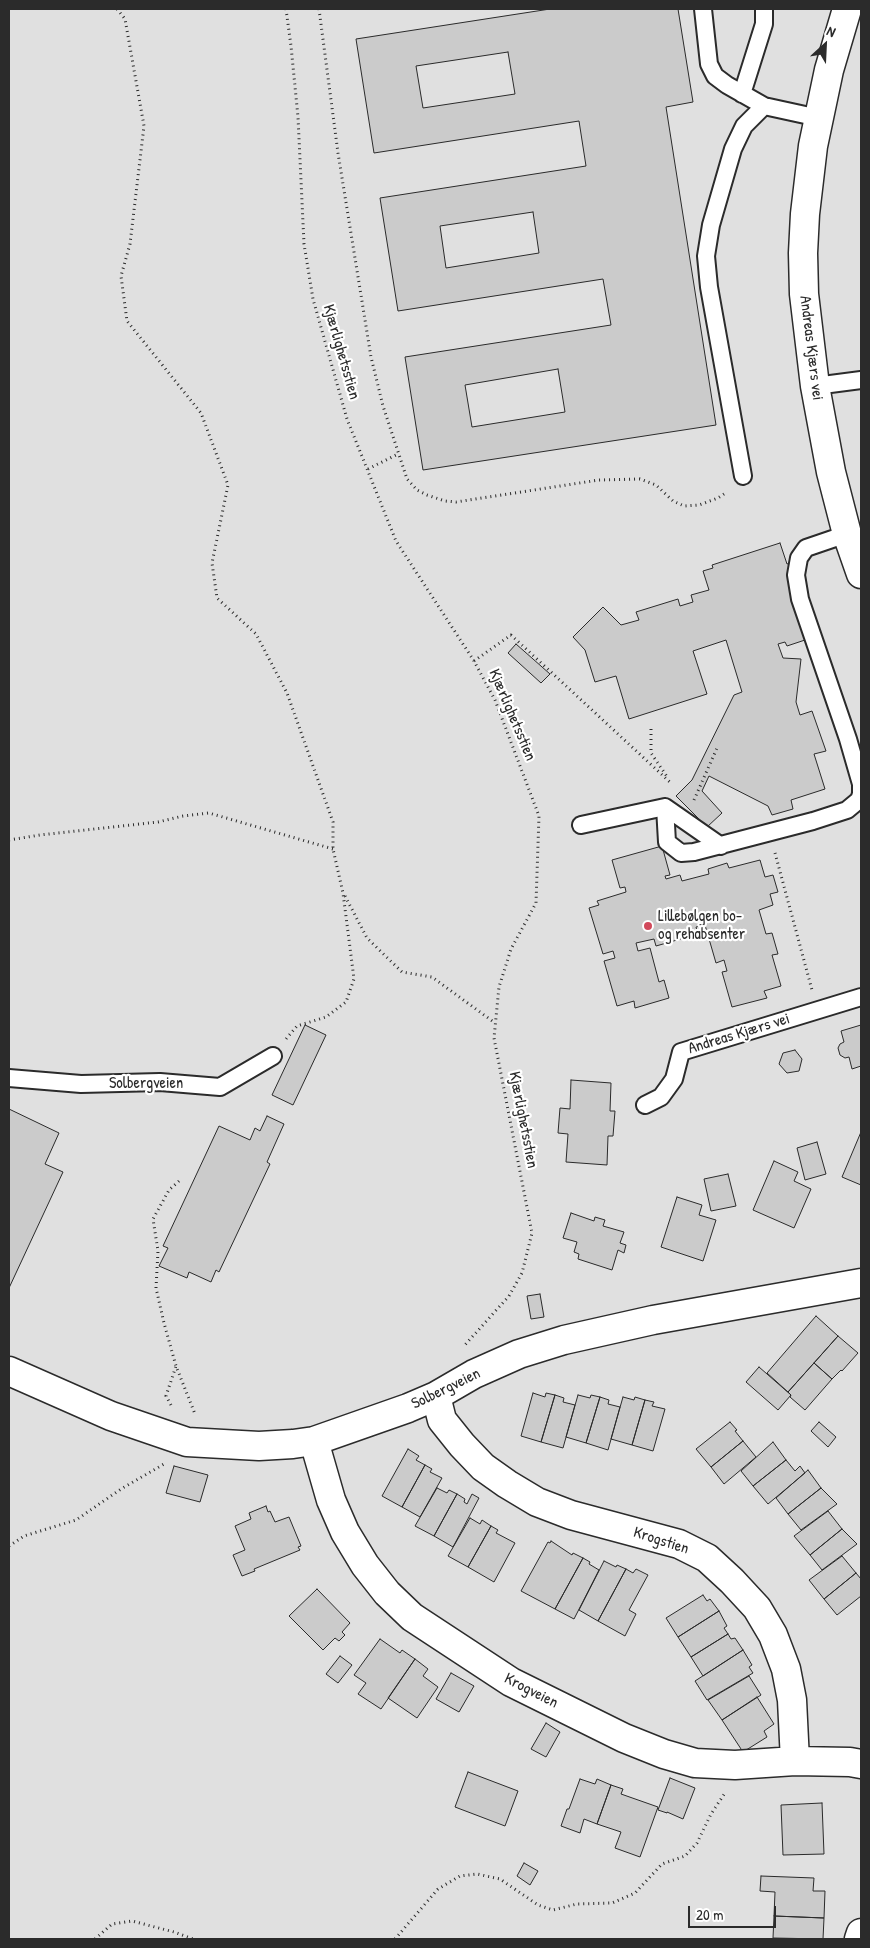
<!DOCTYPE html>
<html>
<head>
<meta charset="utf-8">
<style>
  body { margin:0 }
  #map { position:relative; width:870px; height:1948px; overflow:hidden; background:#fff; font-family:"Patrick Hand",sans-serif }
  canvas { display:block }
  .frame { position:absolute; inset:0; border:10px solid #2b2b2b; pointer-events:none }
  .north { position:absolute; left:800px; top:20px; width:50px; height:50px; -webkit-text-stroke:4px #fff; paint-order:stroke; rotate:25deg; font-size:14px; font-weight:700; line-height:20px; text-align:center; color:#2b2b2b }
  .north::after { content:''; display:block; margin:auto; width:18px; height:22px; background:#2b2b2b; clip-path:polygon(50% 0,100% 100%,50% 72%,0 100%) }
  .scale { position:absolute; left:688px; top:1906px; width:88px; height:22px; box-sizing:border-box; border:2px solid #2b2b2b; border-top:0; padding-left:6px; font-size:15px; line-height:18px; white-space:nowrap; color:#2b2b2b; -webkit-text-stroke:4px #fff; paint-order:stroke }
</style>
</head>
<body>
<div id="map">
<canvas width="870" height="1948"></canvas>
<div class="frame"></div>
<div class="north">N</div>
<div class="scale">20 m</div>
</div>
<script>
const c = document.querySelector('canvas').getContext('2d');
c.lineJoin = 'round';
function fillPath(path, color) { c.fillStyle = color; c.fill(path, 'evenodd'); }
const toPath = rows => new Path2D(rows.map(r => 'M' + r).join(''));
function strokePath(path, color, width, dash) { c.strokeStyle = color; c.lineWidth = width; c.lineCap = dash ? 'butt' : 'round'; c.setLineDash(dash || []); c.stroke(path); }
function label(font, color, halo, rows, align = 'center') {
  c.font = font + ' "Patrick Hand",sans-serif'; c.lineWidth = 4.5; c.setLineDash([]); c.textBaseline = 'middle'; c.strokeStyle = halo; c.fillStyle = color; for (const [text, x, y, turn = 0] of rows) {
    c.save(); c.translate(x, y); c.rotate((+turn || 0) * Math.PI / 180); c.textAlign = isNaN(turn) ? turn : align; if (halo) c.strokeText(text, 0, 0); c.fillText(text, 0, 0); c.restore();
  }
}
fillPath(toPath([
  [9,9,861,9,861,1939,9,1939]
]), '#e0e0e0');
const building = toPath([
  [550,9,678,9,693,102,666,107,716,425,423,470,405,357,611,325,603,279,398,311,380,198,586,166,579,121,374,153,356,39,550,9],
  [508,52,515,94,423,108,416,66,508,52],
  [533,212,539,253,446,268,440,226,533,212],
  [558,369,565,412,472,427,465,385,558,369],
  [780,543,787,564,793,562,817,636,787,646,785,642,778,644,783,658,801,659,796,702,800,715,812,711,826,751,814,754,825,789,791,800,793,809,772,815,768,806,709,776,702,791,722,813,707,827,676,796,692,780,734,695,742,692,726,640,693,651,707,694,629,719,616,676,595,682,585,650,573,637,603,607,621,625,639,620,636,612,678,599,680,606,693,602,691,595,709,590,703,571,713,568,712,565,780,543],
  [516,644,550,674,541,683,508,653,516,644],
  [662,846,670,875,665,876,666,879,680,875,682,881,709,874,708,869,727,863,729,868,760,860,765,877,773,875,778,892,770,894,773,905,759,910,766,934,772,933,778,954,772,955,781,986,764,991,767,998,732,1007,722,972,727,971,724,960,716,963,705,925,696,927,698,934,656,946,654,939,636,943,638,951,650,948,659,982,664,980,669,998,635,1008,634,1001,617,1006,604,961,615,958,613,951,603,954,589,908,599,905,597,901,626,892,625,887,620,888,612,860,662,846],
  [305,1025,326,1035,293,1105,272,1095,305,1025],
  [861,1025,861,1066,852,1069,849,1057,845,1058,840,1055,838,1048,840,1044,844,1042,841,1031,861,1025],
  [795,1050,802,1059,799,1071,787,1073,779,1064,783,1053,795,1050],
  [571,1080,611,1083,610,1111,615,1111,613,1136,608,1136,607,1165,566,1162,568,1134,558,1133,560,1108,570,1109,571,1080],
  [9,1109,59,1133,45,1164,63,1172,9,1288,9,1109],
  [267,1116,284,1124,267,1162,270,1164,219,1272,216,1270,211,1282,189,1272,187,1278,159,1266,168,1248,163,1246,219,1126,250,1140,255,1128,260,1131,267,1116],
  [861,1132,861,1185,842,1177,861,1132],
  [817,1142,826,1174,805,1180,797,1148,817,1142],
  [774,1161,798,1172,794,1181,811,1189,794,1228,753,1210,774,1161],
  [728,1174,736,1206,711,1211,704,1179,728,1174],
  [677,1197,702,1205,699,1215,716,1220,703,1261,661,1247,677,1197],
  [571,1213,594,1221,595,1217,605,1220,603,1226,624,1232,620,1243,626,1245,624,1253,618,1250,612,1270,578,1259,579,1254,574,1252,577,1242,563,1238,571,1213],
  [540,1294,544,1317,531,1319,527,1296,540,1294],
  [816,1316,838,1336,788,1392,767,1373,816,1316],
  [838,1336,858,1353,842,1371,841,1370,832,1379,814,1363,838,1336],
  [814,1363,832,1379,805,1410,790,1397,791,1395,788,1392,814,1363],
  [759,1367,791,1395,778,1410,746,1382,759,1367],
  [533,1393,545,1397,546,1393,555,1395,541,1442,521,1436,533,1393],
  [555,1395,564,1398,563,1402,575,1405,563,1448,541,1442,555,1395],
  [578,1395,590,1398,591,1395,600,1397,586,1443,566,1437,578,1395],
  [600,1397,609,1400,608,1404,620,1407,608,1450,586,1443,600,1397],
  [623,1397,634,1400,635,1397,645,1400,632,1445,611,1439,623,1397],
  [645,1400,654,1402,652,1406,665,1409,653,1451,632,1445,645,1400],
  [730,1422,737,1430,735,1431,743,1441,711,1467,696,1449,730,1422],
  [819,1422,836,1437,828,1447,811,1431,819,1422],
  [743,1441,756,1457,724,1484,711,1467,743,1441],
  [773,1442,786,1460,753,1486,741,1471,773,1442],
  [408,1449,419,1456,416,1460,425,1465,402,1507,382,1496,408,1449],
  [786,1460,795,1471,800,1466,805,1473,768,1504,753,1486,786,1460],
  [425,1465,432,1469,430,1472,442,1478,420,1517,402,1507,425,1465],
  [174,1466,208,1475,200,1502,166,1493,174,1466],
  [808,1470,821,1488,788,1514,776,1498,808,1470],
  [437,1488,447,1493,449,1490,457,1494,434,1536,415,1526,437,1488],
  [821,1488,837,1504,801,1530,788,1514,821,1488],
  [457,1494,465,1499,464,1502,467,1504,472,1494,479,1498,453,1547,434,1536,457,1494],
  [266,1506,268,1512,270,1511,275,1522,289,1517,301,1546,298,1547,300,1550,254,1569,255,1571,242,1576,233,1555,245,1550,235,1526,251,1519,249,1513,266,1506],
  [828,1511,842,1529,810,1555,794,1536,828,1511],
  [470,1518,480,1524,482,1520,491,1526,468,1567,448,1556,470,1518],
  [491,1526,498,1530,496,1533,515,1543,494,1582,468,1567,491,1526],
  [842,1529,857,1544,822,1570,810,1555,842,1529],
  [551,1541,572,1555,573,1553,583,1558,555,1609,521,1591,548,1542,550,1543,551,1541],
  [842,1556,856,1573,824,1599,809,1580,842,1556],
  [583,1558,590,1562,589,1564,599,1570,574,1619,555,1609,583,1558],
  [604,1561,616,1567,617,1565,626,1569,598,1621,579,1610,604,1561],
  [626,1569,633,1573,636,1569,648,1575,629,1610,636,1614,625,1636,598,1621,626,1569],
  [856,1573,861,1579,861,1596,837,1615,824,1599,856,1573],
  [317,1589,350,1623,342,1632,345,1635,339,1641,335,1638,323,1650,289,1616,317,1589],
  [703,1595,707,1601,710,1599,719,1611,678,1637,666,1618,703,1595],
  [719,1611,727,1626,724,1628,728,1634,691,1657,678,1637,719,1611],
  [728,1634,731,1639,735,1638,743,1650,703,1676,691,1657,728,1634],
  [380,1639,400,1653,402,1650,415,1659,381,1709,358,1694,366,1683,354,1675,380,1639],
  [743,1650,752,1665,749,1667,753,1673,707,1700,695,1681,743,1650],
  [340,1656,352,1665,338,1683,326,1674,340,1656],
  [415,1659,428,1669,423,1676,438,1687,417,1718,388,1698,415,1659],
  [451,1673,474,1686,459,1712,436,1699,451,1673],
  [749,1676,761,1695,722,1720,708,1700,749,1676],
  [757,1697,774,1724,764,1731,767,1737,743,1752,722,1720,757,1697],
  [546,1723,560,1732,546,1757,531,1749,546,1723],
  [468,1772,518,1791,505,1826,455,1807,468,1772],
  [670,1778,695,1788,683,1819,667,1812,667,1813,658,1810,670,1778],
  [580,1779,595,1784,597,1779,611,1785,597,1824,584,1819,580,1833,561,1826,567,1809,569,1809,580,1779],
  [611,1785,623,1789,621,1794,658,1807,640,1857,615,1848,621,1832,597,1824,611,1785],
  [822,1803,824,1854,783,1855,781,1805,822,1803],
  [524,1863,538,1871,530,1885,517,1876,524,1863],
  [761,1876,814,1878,813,1891,825,1891,824,1918,774,1916,775,1892,760,1891,761,1876],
  [774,1916,824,1918,823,1939,773,1938,774,1916]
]);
fillPath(building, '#cbcbcb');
strokePath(building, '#2b2b2b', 1);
const lane = toPath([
  [703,9,709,64,715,76,727,85,764,106,819,118],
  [742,94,764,24,764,9],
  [815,386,861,380],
  [743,476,709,287,706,256,711,225,733,149,744,126,764,106],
  [665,807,667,842,681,853,694,852,813,821,847,810,859,800,861,794,861,784,848,739,800,599,796,575,799,558,806,548,847,534],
  [581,825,665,807,721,846],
  [9,1078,81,1084,160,1082,220,1087,273,1056],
  [645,1105,661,1097,674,1079,681,1052,861,997]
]);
const street = toPath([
  [9,1371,111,1416,187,1442,259,1446,293,1444,314,1441,408,1408,436,1396,474,1374,519,1354,564,1340,653,1320,861,1283],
  [436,1396,442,1420,462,1445,483,1467,507,1484,537,1502,571,1515,679,1544,707,1558,732,1581,757,1608,773,1635,786,1669,792,1700,795,1761],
  [314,1441,331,1500,345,1532,365,1565,387,1593,412,1617,511,1682,624,1738,664,1754,695,1763,735,1765,795,1761,850,1762,861,1764],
  [859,1939,861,1933]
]);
const secondary = toPath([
  [847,9,829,70,813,146,805,214,803,253,804,294,815,386,831,472,847,534,861,574]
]);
strokePath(lane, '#2b2b2b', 20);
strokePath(street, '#2b2b2b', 31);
strokePath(secondary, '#2b2b2b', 31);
strokePath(toPath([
  [117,9,125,19,144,126,130,244,121,276,127,321,201,413,228,485,212,563,217,598,256,634,287,693,333,822,333,849,343,893,354,979,346,1002,326,1017,297,1026,286,1039],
  [286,9,291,46,298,117,304,244,313,299,347,419,396,541,474,661,495,700,539,816,536,903,511,949,499,987,494,1038,532,1233,522,1273,509,1296,464,1346],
  [319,9,338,153,371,357,383,406,407,479,417,490,427,495,445,501,456,502,599,480,640,479,656,485,673,501,684,506,699,505,718,498,727,492],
  [368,469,398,454],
  [474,661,511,635,672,784],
  [651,729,651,753,668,778],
  [694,800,717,748],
  [9,840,40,835,158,822,183,816,209,813,333,849],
  [775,853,812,990],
  [345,896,367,938,402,972,432,977,495,1023],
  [179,1181,169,1190,153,1219,158,1251,156,1288,164,1323,176,1366,195,1414],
  [171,1405,166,1396,176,1366],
  [9,1546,24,1536,76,1520,121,1489,164,1464],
  [95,1939,112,1924,132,1921,174,1932,193,1939],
  [395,1939,438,1889,460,1876,477,1874,500,1879,538,1905,553,1910,577,1904,612,1903,635,1893,662,1864,685,1856,697,1843,711,1814,725,1793]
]), '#2b2b2b', 3, [1, 4]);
strokePath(lane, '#fff', 16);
strokePath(street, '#fff', 28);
strokePath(secondary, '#fff', 28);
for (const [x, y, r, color] of [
  [648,926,5,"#d1495b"]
]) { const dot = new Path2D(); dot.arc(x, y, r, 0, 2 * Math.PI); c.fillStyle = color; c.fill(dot); strokePath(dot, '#fff', 2); }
label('16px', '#2b2b2b', '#fff', [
  ["Andreas Kjærs vei",811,348,83],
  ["Kjærlighetsstien",341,352,74],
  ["Kjærlighetsstien",512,715,67],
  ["Andreas Kjærs vei",739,1034,-17],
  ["Solbergveien",146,1084],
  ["Kjærlighetsstien",523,1120,79],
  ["Solbergveien",446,1389,-26],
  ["Krogstien",661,1541,18],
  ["Krogveien",531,1691,27]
]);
label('16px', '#2b2b2b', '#fff', [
  ["Lillebølgen bo-",658,917],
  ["og rehabsenter",658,935]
], 'left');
</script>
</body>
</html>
